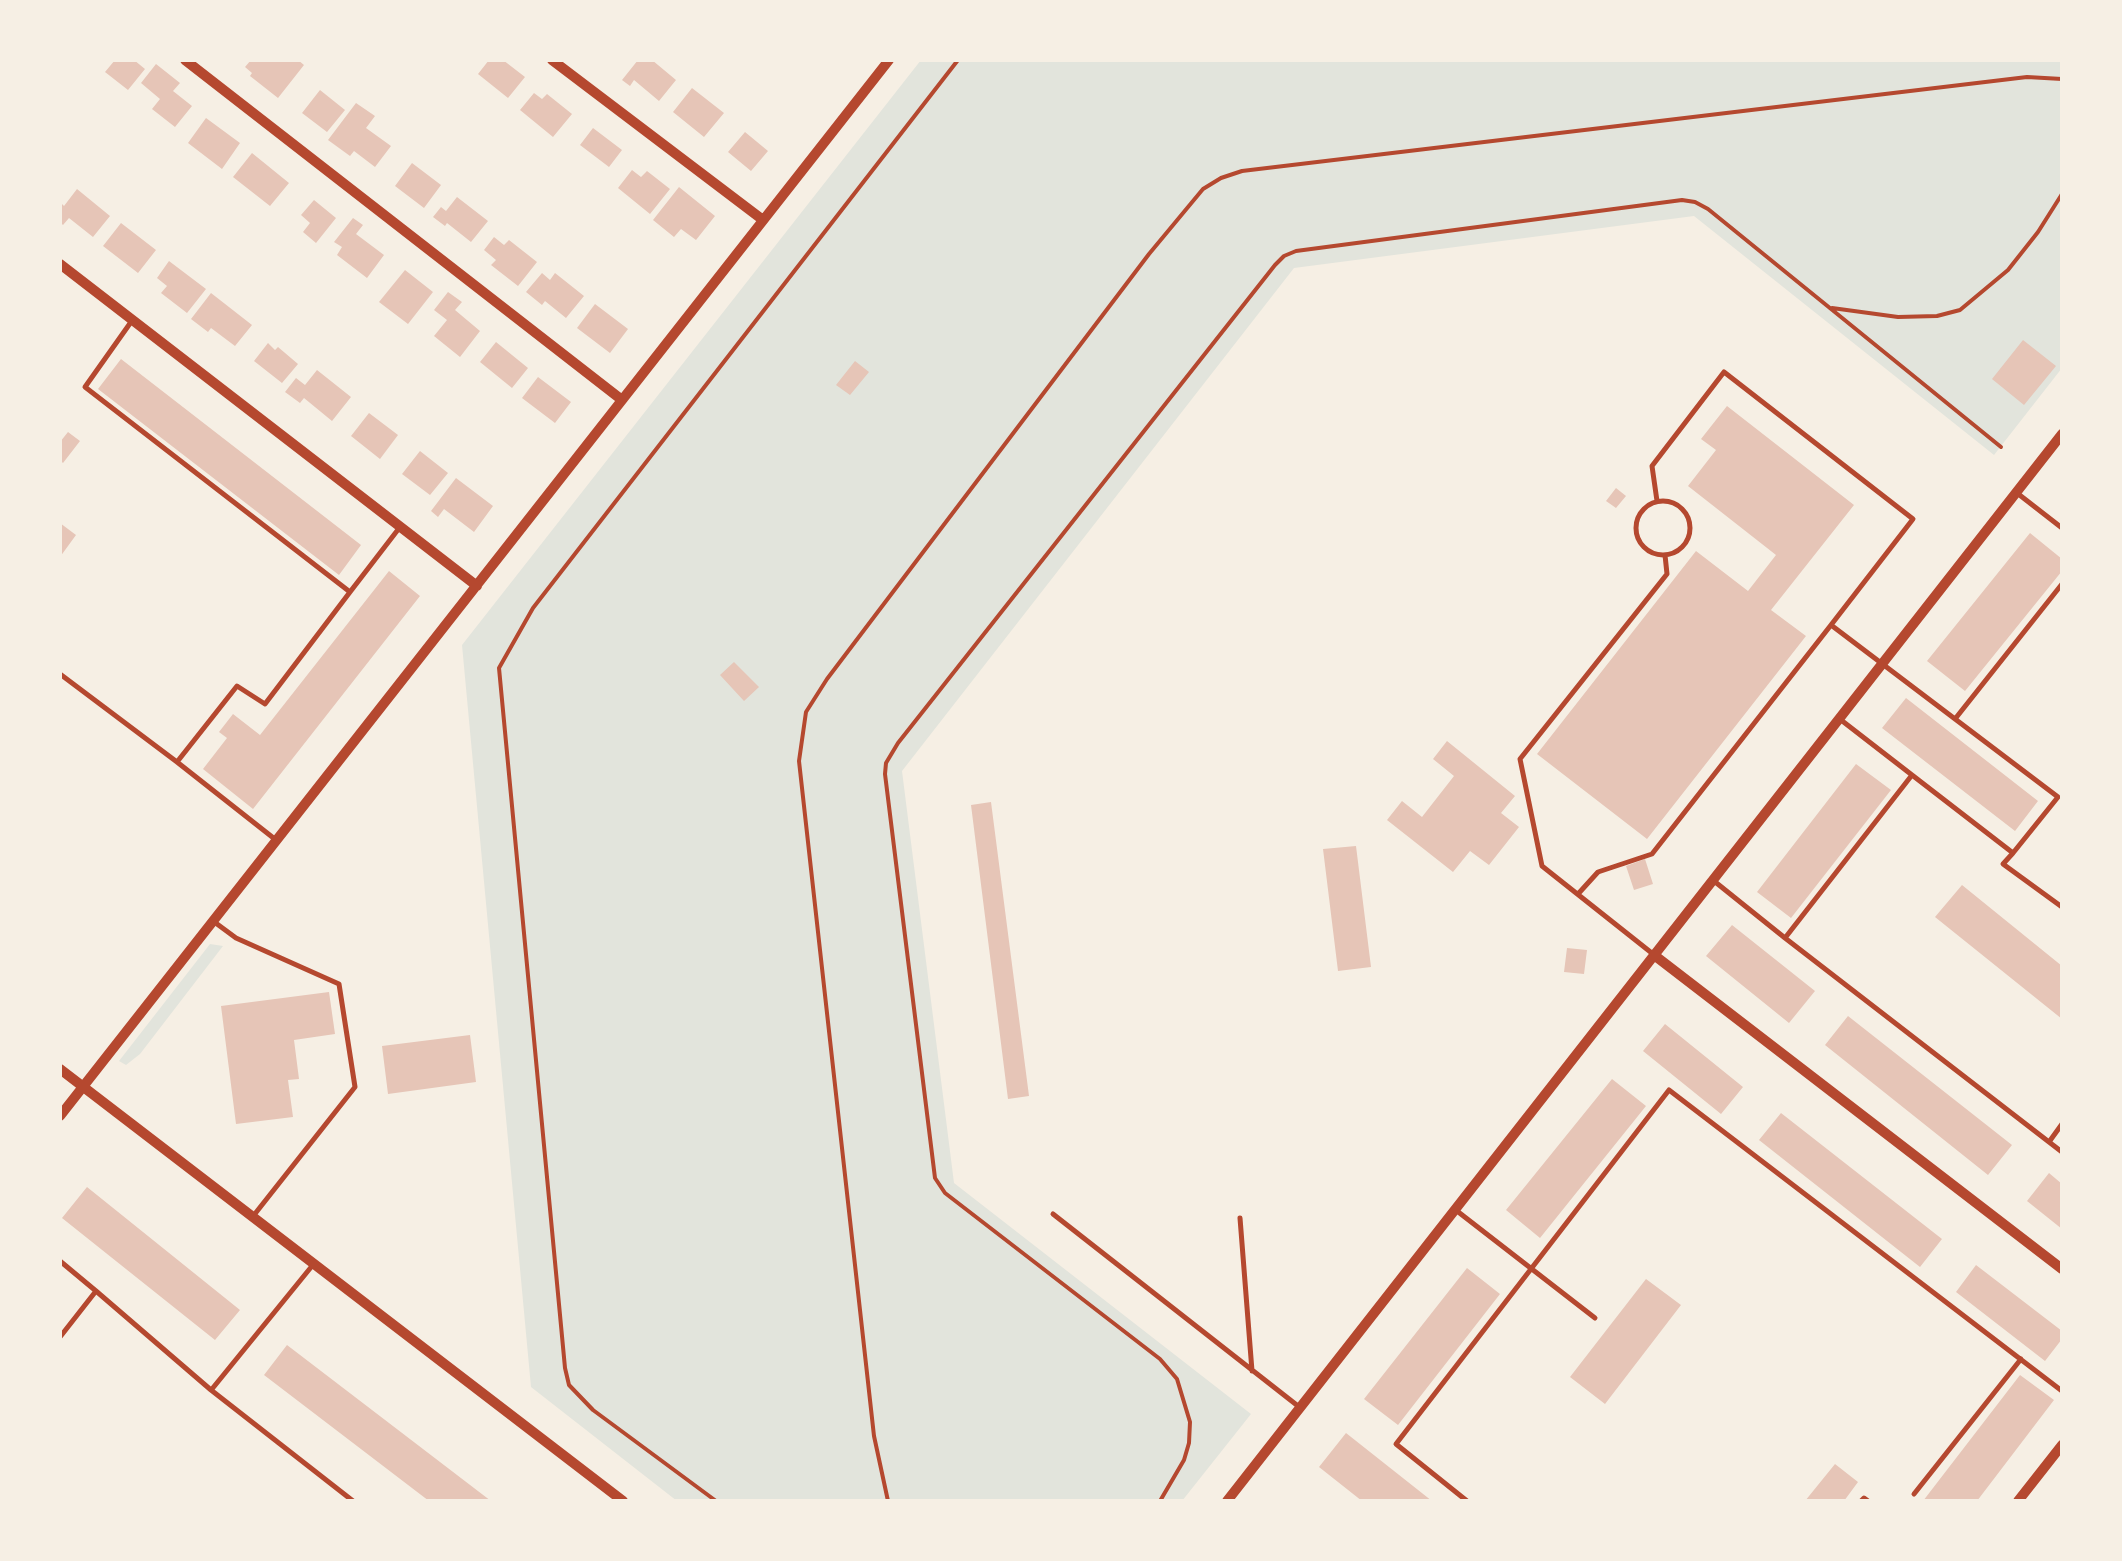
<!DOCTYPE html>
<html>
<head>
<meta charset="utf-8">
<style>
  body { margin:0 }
  #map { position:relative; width:2122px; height:1561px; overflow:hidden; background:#f6efe4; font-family:"Noto Sans",sans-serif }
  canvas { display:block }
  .frame { position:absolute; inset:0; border:62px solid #f6efe4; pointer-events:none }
</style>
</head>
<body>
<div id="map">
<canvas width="2122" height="1561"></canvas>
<div class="frame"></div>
</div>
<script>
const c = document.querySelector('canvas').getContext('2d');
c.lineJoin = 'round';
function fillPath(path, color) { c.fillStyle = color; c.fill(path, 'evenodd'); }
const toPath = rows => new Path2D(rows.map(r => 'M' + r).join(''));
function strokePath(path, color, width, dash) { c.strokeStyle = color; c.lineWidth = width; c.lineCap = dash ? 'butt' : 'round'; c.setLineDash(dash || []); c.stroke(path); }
fillPath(toPath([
  [921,60,2062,60,2062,368,1994,455,1694,216,1294,268,902,771,954,1183,1251,1414,1182,1501,677,1501,531,1387,462,645],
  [210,944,223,946,140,1054,126,1065,119,1061]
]), '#e2e4dc');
fillPath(toPath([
  [115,60,134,60,145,69,128,90,105,72],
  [251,60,298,60,304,65,278,98,250,76,252,73,245,67],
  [489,60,503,60,525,77,508,98,478,74],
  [638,60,652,60,676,80,659,101,634,80,630,86,622,80],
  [156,64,180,83,173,91,192,106,175,127,152,109,160,99,141,83],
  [692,88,724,113,704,137,673,112],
  [320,90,345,110,327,132,302,113],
  [534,93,542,99,547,94,572,114,553,137,520,110],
  [356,103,375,116,366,128,391,146,375,167,354,151,350,156,328,140],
  [206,118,240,143,222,169,188,143],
  [593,128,622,150,609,167,580,145],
  [745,132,768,151,751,171,728,152],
  [252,153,289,183,270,206,233,177],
  [412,163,441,185,424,208,395,186],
  [632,170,641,177,647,171,670,189,650,214,618,188],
  [679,187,715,216,696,240,681,229,674,237,653,220],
  [77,189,110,216,93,237,69,218,63,225,60,222,60,202,64,206],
  [457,197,488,221,471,242,447,223,445,226,433,217,441,207,446,211],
  [314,200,336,218,316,243,303,232,310,223,301,215],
  [353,218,363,225,356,234,384,255,367,278,337,255,342,247,334,242],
  [121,223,156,250,138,273,103,246],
  [494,237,504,245,509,240,537,262,518,286,491,265,496,260,484,250],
  [169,261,206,289,187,313,161,293,167,286,157,278],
  [405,270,433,292,408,324,379,302],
  [542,273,550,280,555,273,584,296,566,318,545,301,542,305,526,292],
  [448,292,462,302,455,310,480,331,460,357,434,336,447,320,434,310],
  [211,293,252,325,235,346,211,328,208,332,191,319],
  [595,304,628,329,610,353,577,328],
  [2023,340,2056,366,2024,405,1992,379],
  [496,342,528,368,512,388,480,362],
  [268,343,275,350,278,347,298,364,282,383,254,361],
  [121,359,361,545,339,575,98,389],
  [855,361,869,372,850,395,836,385],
  [317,370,351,397,332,421,304,398,300,403,285,392,296,378,305,385],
  [538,377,571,402,555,423,522,398],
  [1727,406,1854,505,1771,610,1806,636,1647,839,1537,754,1696,551,1748,591,1776,555,1688,486,1716,450,1701,439],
  [369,413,398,435,380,459,351,436],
  [68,432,80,441,63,463,60,460,60,442],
  [420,451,448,473,430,495,402,474],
  [456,478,493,506,474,532,444,509,438,517,431,511],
  [1616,488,1626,496,1616,508,1606,501],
  [60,523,76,535,60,557],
  [2030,533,2062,559,2062,571,1965,691,1927,661],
  [389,571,420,596,253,809,203,769,227,738,219,732,233,714,260,735],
  [734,662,759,687,744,701,720,675],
  [1906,698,2038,801,2015,831,1882,728],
  [1447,741,1515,796,1501,813,1519,827,1489,865,1470,851,1453,872,1387,820,1402,801,1422,817,1454,776,1433,759],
  [1856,764,1891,790,1791,918,1757,892],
  [991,802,1029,1096,1008,1099,971,805],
  [1356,846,1371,967,1338,971,1323,849],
  [1645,859,1653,884,1634,890,1626,866],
  [1962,885,2062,966,2062,1019,1935,917],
  [1732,925,1815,991,1789,1023,1706,956],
  [1567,948,1587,950,1584,974,1564,972],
  [329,992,335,1034,294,1040,299,1079,288,1080,293,1117,236,1124,221,1006],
  [1848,1016,2012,1145,1988,1175,1825,1045],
  [1665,1024,1743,1087,1721,1114,1643,1051],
  [470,1035,476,1082,388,1094,382,1046],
  [1612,1079,1646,1106,1540,1238,1506,1210],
  [1781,1113,1942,1239,1920,1267,1759,1140],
  [2049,1173,2062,1184,2062,1229,2027,1201],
  [87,1187,240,1310,215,1340,62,1218],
  [1976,1265,2062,1331,2062,1339,2045,1361,1956,1292],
  [1467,1268,1500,1294,1398,1425,1364,1399],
  [1646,1279,1681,1305,1605,1404,1570,1377],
  [287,1345,491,1501,429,1501,264,1375],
  [2020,1375,2054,1400,1977,1501,1923,1501],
  [1346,1433,1432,1501,1362,1501,1319,1467],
  [1835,1464,1858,1482,1844,1501,1805,1501]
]), '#e6c5b7');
strokePath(toPath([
  [1832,308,1898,317,1937,316,1960,310,2008,270,2038,232,2062,194],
  [716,1501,593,1410,569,1385,565,1368,499,668,533,608,958,60],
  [888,1501,874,1436,799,761,806,712,827,679,905,576,1149,254,1203,189,1221,178,1242,171,2027,77,2062,79],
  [1160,1501,1184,1460,1189,1443,1190,1422,1177,1379,1160,1359,945,1193,935,1178,885,774,886,763,898,743,1275,265,1284,256,1296,251,1682,200,1695,202,1708,209,2001,447]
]), '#b5482f', 4);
strokePath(toPath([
  [131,322,85,387,350,592,265,704,237,686,177,762,276,840],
  [2017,493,2062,528],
  [1657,501,1652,466,1724,372,1913,519,1831,625,2058,797,2013,853,1912,775],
  '1636 528a27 27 0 1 1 54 0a27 27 0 1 1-54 0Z',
  [350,592,400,527],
  [60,674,177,762],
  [1955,719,2062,584],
  [2013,853,2003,864,2062,907],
  [1714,881,1785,938,1912,775,1841,720],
  [1578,894,1598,872,1652,854,1831,625],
  [213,921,236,938,339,984,355,1087,254,1215],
  [1785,938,2049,1142],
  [1653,954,1542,866,1520,759,1667,574,1665,555],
  [2062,1124,2049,1142,2062,1152],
  [1457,1211,1595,1318],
  [1053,1214,1298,1406],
  [1240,1218,1252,1371],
  [60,1261,96,1291],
  [60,1337,96,1291,211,1390,353,1501],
  [212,1389,312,1266],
  [1914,1494,2021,1359],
  [1467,1501,1396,1444,1669,1090,2062,1391],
  [1861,1501,1864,1498,1868,1501]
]), '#b5482f', 5);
strokePath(toPath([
  [185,60,622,400],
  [552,60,763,220],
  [60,264,477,586],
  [1654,955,2062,1269],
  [60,1069,623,1501],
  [60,1116,889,60],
  [1227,1501,2062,434],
  [2018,1501,2062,1445]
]), '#b5482f', 10);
</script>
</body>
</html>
